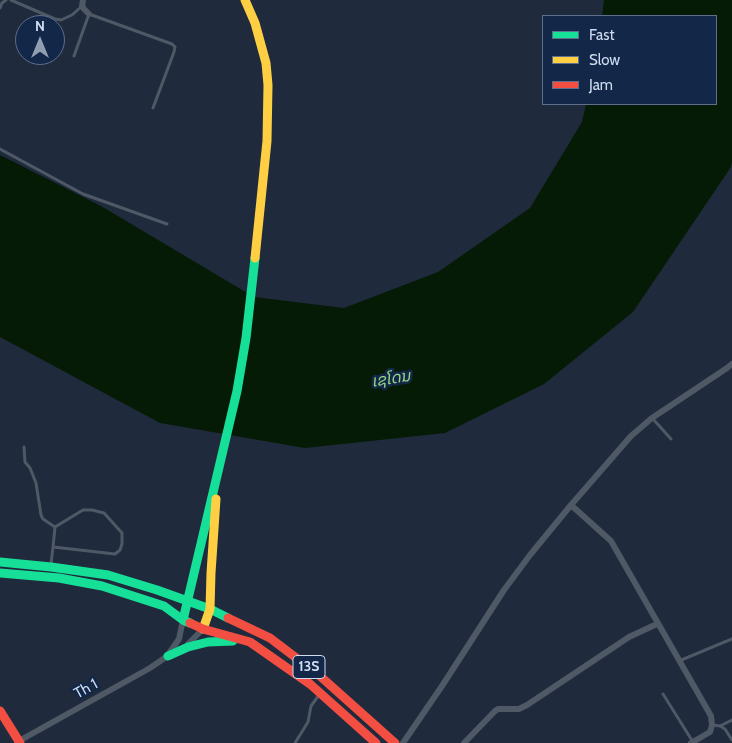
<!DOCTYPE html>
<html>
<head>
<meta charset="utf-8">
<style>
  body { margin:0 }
  #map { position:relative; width:732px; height:743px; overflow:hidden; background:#1f2a3c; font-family:Cabin,sans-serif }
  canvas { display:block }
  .legend { position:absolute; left:542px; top:15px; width:175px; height:90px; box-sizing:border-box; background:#132748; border:1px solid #5e6f8c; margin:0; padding:6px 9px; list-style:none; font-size:15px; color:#cedcf1 }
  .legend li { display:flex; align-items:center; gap:10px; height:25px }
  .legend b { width:25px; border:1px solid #5e6f8c }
  .north { position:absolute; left:15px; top:15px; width:50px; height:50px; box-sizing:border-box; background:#132748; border:1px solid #5e6f8c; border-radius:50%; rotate:0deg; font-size:14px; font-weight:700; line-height:20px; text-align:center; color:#cedcf1 }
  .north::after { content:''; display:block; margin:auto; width:18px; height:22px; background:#919eb2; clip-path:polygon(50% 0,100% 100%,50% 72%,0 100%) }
</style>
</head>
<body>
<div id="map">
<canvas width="732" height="743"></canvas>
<ul class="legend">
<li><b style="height:6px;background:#16e098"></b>Fast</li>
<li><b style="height:6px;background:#ffcf43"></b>Slow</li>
<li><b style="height:6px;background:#f24e42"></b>Jam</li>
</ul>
<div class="north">N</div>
</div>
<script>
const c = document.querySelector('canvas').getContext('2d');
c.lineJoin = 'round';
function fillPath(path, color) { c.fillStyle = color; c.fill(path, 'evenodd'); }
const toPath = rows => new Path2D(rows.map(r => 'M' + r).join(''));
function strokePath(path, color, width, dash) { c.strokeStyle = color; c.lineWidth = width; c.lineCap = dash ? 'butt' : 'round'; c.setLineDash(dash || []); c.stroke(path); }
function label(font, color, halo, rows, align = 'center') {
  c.font = font + ' Cabin,"Noto Sans Lao",sans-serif'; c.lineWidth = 5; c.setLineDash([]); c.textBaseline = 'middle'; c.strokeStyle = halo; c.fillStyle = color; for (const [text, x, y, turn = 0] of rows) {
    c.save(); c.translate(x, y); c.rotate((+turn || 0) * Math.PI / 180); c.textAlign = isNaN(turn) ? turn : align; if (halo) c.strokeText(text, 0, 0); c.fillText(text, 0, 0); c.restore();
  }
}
fillPath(toPath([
  [604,0,732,0,732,162,731,167,633,312,544,384,445,433,305,448,160,423,0,337,0,155,101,206,254,297,344,308,438,272,530,208,582,122,586,104,716,104,716,16,602,16]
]), '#061b05');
strokePath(toPath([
  [11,0,55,19,61,20,72,15,82,6],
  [0,8,2,3,6,0],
  [74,56,89,14,172,44,175,47,174,52,153,108],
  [0,149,83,194,167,224],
  [653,419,671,439],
  [24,447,25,462,30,468,36,483,41,515,43,519,55,527],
  [51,564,53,547,55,527,83,510,92,510,104,513,122,533,122,544,120,550,115,554,53,547],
  [679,661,732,639],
  [663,694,693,742],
  [713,725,720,726,725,729,732,740],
  [720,726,732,720],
  [295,743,308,722,311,706,319,695]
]), '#4f5865', 3);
strokePath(toPath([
  [83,0,82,6,84,9,89,14],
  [571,505,611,541,711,716,712,725,710,732,691,743],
  [188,644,203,629],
  [170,652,179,639,183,620],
  [17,742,150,668,169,655],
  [403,743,442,686,504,590,530,555,571,505,631,436,652,418,727,368,732,364],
  [464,743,495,711,498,709,519,709,527,705,629,637,657,624]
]), '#4f5865', 6);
strokePath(toPath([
  [0,562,51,567,108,575,157,590,210,609,228,618],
  [0,573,59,578,102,586,164,606,183,620,190,623],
  [183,620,237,391,246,338,255,258],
  [168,656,188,647,208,642,233,641]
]), '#16e098', 9);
strokePath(toPath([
  [245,0,255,23,266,63,268,85,267,141,255,258],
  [203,629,210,609,211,573,216,499]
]), '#ffcf43', 9);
strokePath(toPath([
  [228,618,270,638,320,676,395,743],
  [190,623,203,629,250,642,310,684,376,743],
  [0,711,20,743]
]), '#f24e42', 9);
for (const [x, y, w] of [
  [309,667,32]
]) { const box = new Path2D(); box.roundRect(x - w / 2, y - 11.5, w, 23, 4); c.fillStyle = '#132748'; c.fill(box); strokePath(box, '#cedcf1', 1); }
label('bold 14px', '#cedcf1', null, [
  ["13S",309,667]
]);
label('15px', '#cedcf1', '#132748', [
  ["Th 1",86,689,-29]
]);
label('italic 16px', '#94d783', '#132748', [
  ["ເຊໂດນ",391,379,-9]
]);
</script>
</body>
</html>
